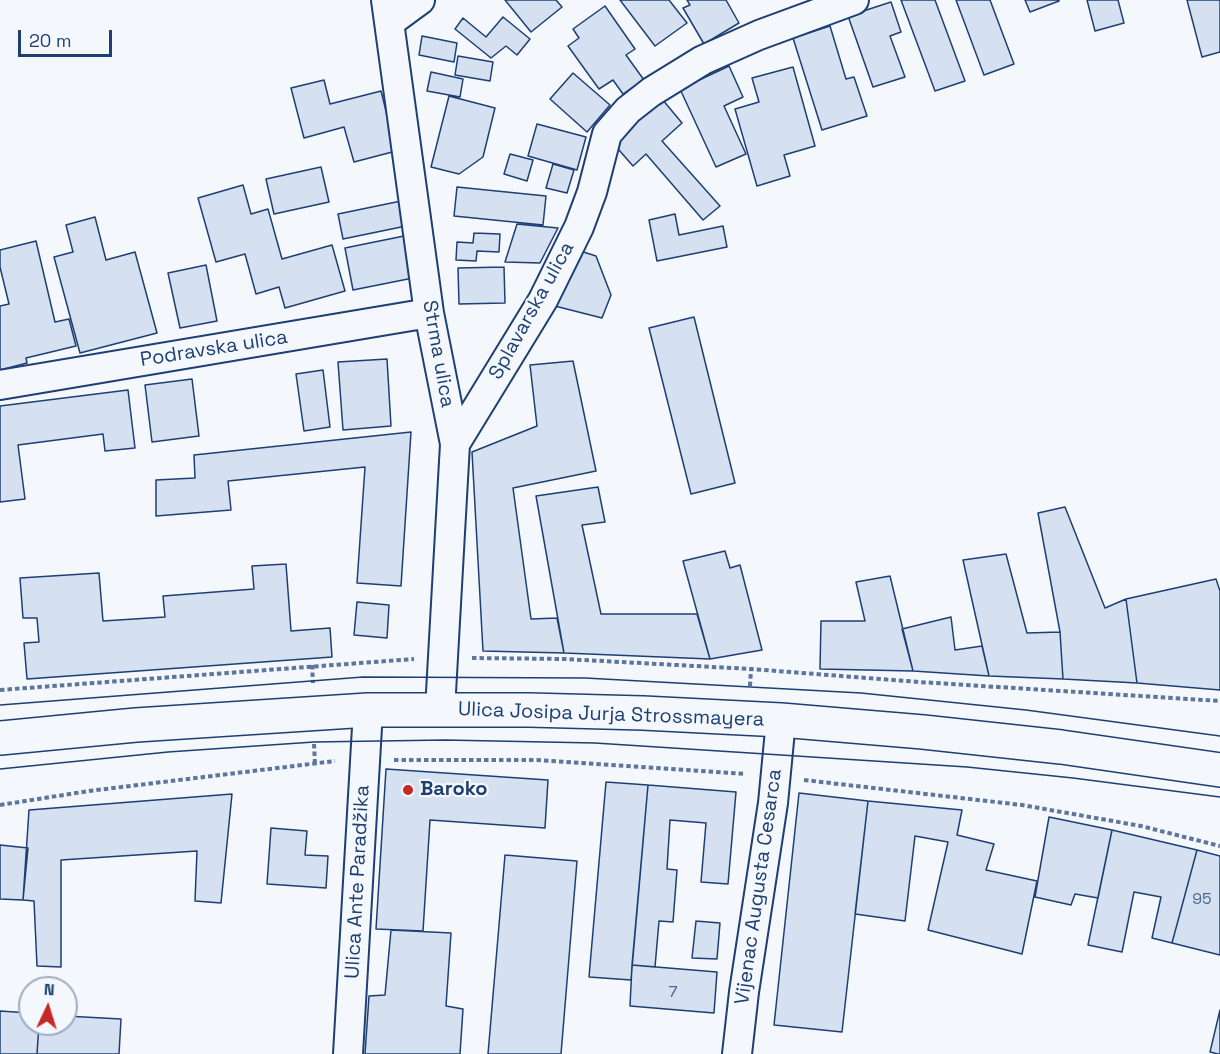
<!DOCTYPE html>
<html>
<head>
<meta charset="utf-8">
<style>
  body { margin:0 }
  #map { position:relative; width:1220px; height:1054px; overflow:hidden; background:#f4f7fb; font-family:"Space Grotesk",sans-serif }
  canvas { display:block }
  .north { position:absolute; left:18px; top:976px; width:60px; height:60px; box-sizing:border-box; background:#f4f7fb; border:2px solid #9eadc5; border-radius:50%; rotate:4deg; font-size:16px; font-weight:700; line-height:24px; text-align:center; color:#1d3f73 }
  .north::after { content:''; display:block; margin:auto; width:21px; height:27px; background:#c62828; clip-path:polygon(50% 0,100% 100%,50% 72%,0 100%) }
  .scale { position:absolute; left:18px; top:30px; width:94px; height:27px; box-sizing:border-box; border:3px solid #1d3f73; border-top:0; padding-left:8px; font-size:18px; line-height:21px; white-space:nowrap; color:#1d3f73; -webkit-text-stroke:4px #f4f7fb; paint-order:stroke }
</style>
</head>
<body>
<div id="map">
<canvas width="1220" height="1054"></canvas>
<div class="north">N</div>
<div class="scale">20 m</div>
</div>
<script>
const c = document.querySelector('canvas').getContext('2d');
c.lineJoin = 'round';
function fillPath(path, color) { c.fillStyle = color; c.fill(path, 'evenodd'); }
const toPath = rows => new Path2D(rows.map(r => 'M' + r).join(''));
function strokePath(path, color, width, dash) { c.strokeStyle = color; c.lineWidth = width; c.lineCap = dash ? 'butt' : 'round'; c.setLineDash(dash || []); c.stroke(path); }
function label(font, color, halo, rows, align = 'center') {
  c.font = font + ' "Space Grotesk",sans-serif'; c.lineWidth = 4.5; c.setLineDash([]); c.textBaseline = 'middle'; c.strokeStyle = halo; c.fillStyle = color; for (const [text, x, y, turn = 0] of rows) {
    c.save(); c.translate(x, y); c.rotate((+turn || 0) * Math.PI / 180); c.textAlign = isNaN(turn) ? turn : align; if (halo) c.strokeText(text, 0, 0); c.fillText(text, 0, 0); c.restore();
  }
}
const building = toPath([
  [505,0,556,0,562,7,531,32,505,0],
  [620,0,669,0,687,23,655,46,620,0],
  [687,0,726,0,739,23,704,44,683,8,690,5,687,0],
  [901,0,935,0,965,81,935,91,901,0],
  [956,0,990,0,1014,64,984,75,956,0],
  [1025,0,1059,0,1059,1,1030,12,1025,0],
  [1087,0,1118,0,1124,23,1095,31,1087,0],
  [1187,0,1220,0,1220,52,1202,57,1187,0],
  [891,2,901,32,890,36,905,77,873,87,848,16,891,2],
  [605,6,635,49,626,55,644,80,623,94,613,80,599,89,568,46,579,38,573,29,605,6],
  [503,17,530,39,517,55,506,46,491,58,455,29,463,18,486,37,503,17],
  [830,26,846,79,854,77,867,116,822,130,793,38,830,26],
  [422,36,457,43,454,62,419,55,422,36],
  [458,56,493,62,490,81,455,75,458,56],
  [729,66,743,97,724,106,746,154,716,167,680,89,729,66],
  [793,67,815,146,784,155,790,176,757,186,735,109,759,102,752,78,793,67],
  [431,72,463,79,460,97,427,91,431,72],
  [573,73,610,105,587,132,550,99,573,73],
  [324,80,330,104,381,91,396,151,354,162,344,127,304,138,291,88,324,80],
  [449,96,495,108,483,157,459,174,431,167,449,96],
  [662,99,682,123,662,141,720,206,703,220,646,154,633,166,612,142,662,99],
  [537,124,586,137,577,170,528,156,537,124],
  [510,154,533,160,527,181,504,174,510,154],
  [553,164,574,170,567,193,546,188,553,164],
  [321,167,329,202,274,214,266,179,321,167],
  [243,185,251,214,268,209,282,259,332,245,345,291,285,308,279,287,256,294,245,254,216,262,198,198,243,185],
  [457,187,546,196,543,225,454,216,457,187],
  [401,201,406,226,343,239,338,214,401,201],
  [675,214,679,235,723,226,727,247,657,261,649,220,675,214],
  [95,217,106,260,135,252,157,333,80,353,54,257,73,252,66,225,95,217],
  [517,224,558,228,540,263,505,262,517,224],
  [474,233,500,234,499,252,477,251,476,261,456,260,457,242,473,243,474,233],
  [404,236,413,278,353,290,345,248,404,236],
  [36,241,55,322,69,319,76,346,26,358,27,363,0,370,0,306,9,304,0,267,0,250,36,241],
  [574,249,596,256,611,295,602,318,551,305,574,249],
  [206,265,217,321,180,328,168,273,206,265],
  [504,267,505,303,459,304,458,268,504,267],
  [694,317,735,483,691,494,649,328,694,317],
  [387,359,391,426,343,430,338,362,387,359],
  [573,361,596,471,513,488,531,619,557,618,564,653,483,651,472,452,537,426,530,365,573,361],
  [323,370,330,427,304,431,296,374,323,370],
  [192,379,199,436,152,442,145,385,192,379],
  [128,390,135,448,105,451,103,434,18,445,25,499,0,502,0,406,128,390],
  [411,432,401,586,357,583,365,467,228,481,231,510,156,516,156,480,195,478,194,455,411,432],
  [598,487,605,522,582,525,601,614,697,614,710,659,564,653,536,496,598,487],
  [1065,507,1105,608,1126,599,1137,683,1063,679,1060,632,1038,513,1065,507],
  [725,551,730,568,740,565,762,650,710,659,683,561,725,551],
  [1006,554,1027,633,1060,632,1063,679,989,676,963,560,1006,554],
  [286,564,291,631,330,628,332,657,27,679,24,643,39,642,37,618,23,618,20,578,99,573,103,621,165,617,163,596,254,589,252,566,286,564],
  [890,576,913,671,820,669,821,621,865,621,856,582,890,576],
  [1216,579,1220,591,1220,690,1137,683,1126,599,1216,579],
  [357,602,389,605,387,638,354,635,357,602],
  [951,617,955,650,982,646,989,676,913,671,902,629,951,617],
  [386,769,548,780,545,828,430,820,423,931,376,929,386,769],
  [606,782,648,785,631,980,589,977,606,782],
  [648,785,736,792,728,884,701,882,706,823,670,820,667,869,677,870,673,922,659,921,655,967,632,965,648,785],
  [799,793,868,801,842,1032,774,1025,799,793],
  [232,794,221,903,195,901,197,851,61,860,61,967,37,966,34,901,23,900,29,810,232,794],
  [868,801,962,810,957,835,994,844,986,870,1037,881,1022,954,928,930,948,842,915,836,905,921,855,914,868,801],
  [1049,817,1112,830,1098,898,1075,894,1071,905,1035,897,1049,817],
  [271,828,307,831,305,855,328,856,326,888,267,884,271,828],
  [1112,830,1197,850,1172,943,1152,938,1161,897,1134,892,1122,952,1088,945,1112,830],
  [0,845,28,848,23,900,0,899,0,845],
  [1197,850,1220,856,1220,955,1172,943,1197,850],
  [505,855,577,861,561,1054,488,1054,505,855],
  [696,921,720,923,717,959,692,958,696,921],
  [391,930,451,933,446,1006,463,1009,460,1054,365,1054,369,996,385,995,391,930],
  [632,965,717,972,714,1013,630,1006,632,965],
  [1220,1010,1220,1054,1218,1054,1210,1052,1220,1010],
  [0,1011,30,1013,30,1024,39,1024,37,1054,0,1054,0,1011],
  [66,1016,121,1019,119,1054,37,1054,39,1024,66,1024,66,1016]
]);
fillPath(building, '#d5e0f0');
strokePath(building, '#1d3f73', 1.5);
const minor = toPath([
  [386,0,429,313,455,444,440,710],
  [390,22,420,0],
  [0,385,429,313],
  [455,444,543,300,579,227,592,192,607,134,628,110,651,92,703,60,759,35,854,0],
  [348,1054,368,710],
  [737,1054,744,992,773,803,781,720]
]);
const primary = toPath([
  [0,738,136,725,368,710,529,710,643,713,781,720,923,732,1061,747,1220,770]
]);
strokePath(minor, '#1d3f73', 32);
strokePath(primary, '#1d3f73', 36);
strokePath(toPath([
  [472,658,565,659,751,669,919,682,1220,701],
  [312,665,313,683],
  [750,686,751,669],
  [0,690,414,659],
  [314,744,315,764],
  [394,760,537,760,746,774],
  [804,780,1022,805,1141,826,1220,846],
  [0,805,89,791,335,761]
]), '#5e769c', 4, [4.5, 3]);
strokePath(minor, '#f4f7fb', 28);
strokePath(primary, '#f4f7fb', 33);
strokePath(toPath([
  [0,705,363,677,585,678,861,693,1026,710,1220,736],
  [0,769,168,752,314,742,445,740,595,743,967,767,1073,778,1220,797]
]), '#1d3f73', 1.5);
for (const [x, y, r, color] of [
  [408,790,6,"#c62828"]
]) { const dot = new Path2D(); dot.arc(x, y, r, 0, 2 * Math.PI); c.fillStyle = color; c.fill(dot); strokePath(dot, '#f4f7fb', 2); }
label('16px', '#4b6792', null, [
  ["95",1202,900],
  ["7",673,993]
]);
label('20px', '#1d3f73', '#f4f7fb', [
  ["Splavarska ulica",532,311,-61],
  ["Podravska ulica",214,349,-9],
  ["Strma ulica",438,354,80],
  ["Ulica Josipa Jurja Strossmayera",611,715,2],
  ["Ulica Ante Paradžika",358,882,-87],
  ["Vijenac Augusta Cesarca",759,887,-82]
]);
label('bold 20px', '#1d3f73', '#f4f7fb', [
  ["Baroko",420,790]
], 'left');
</script>
</body>
</html>
